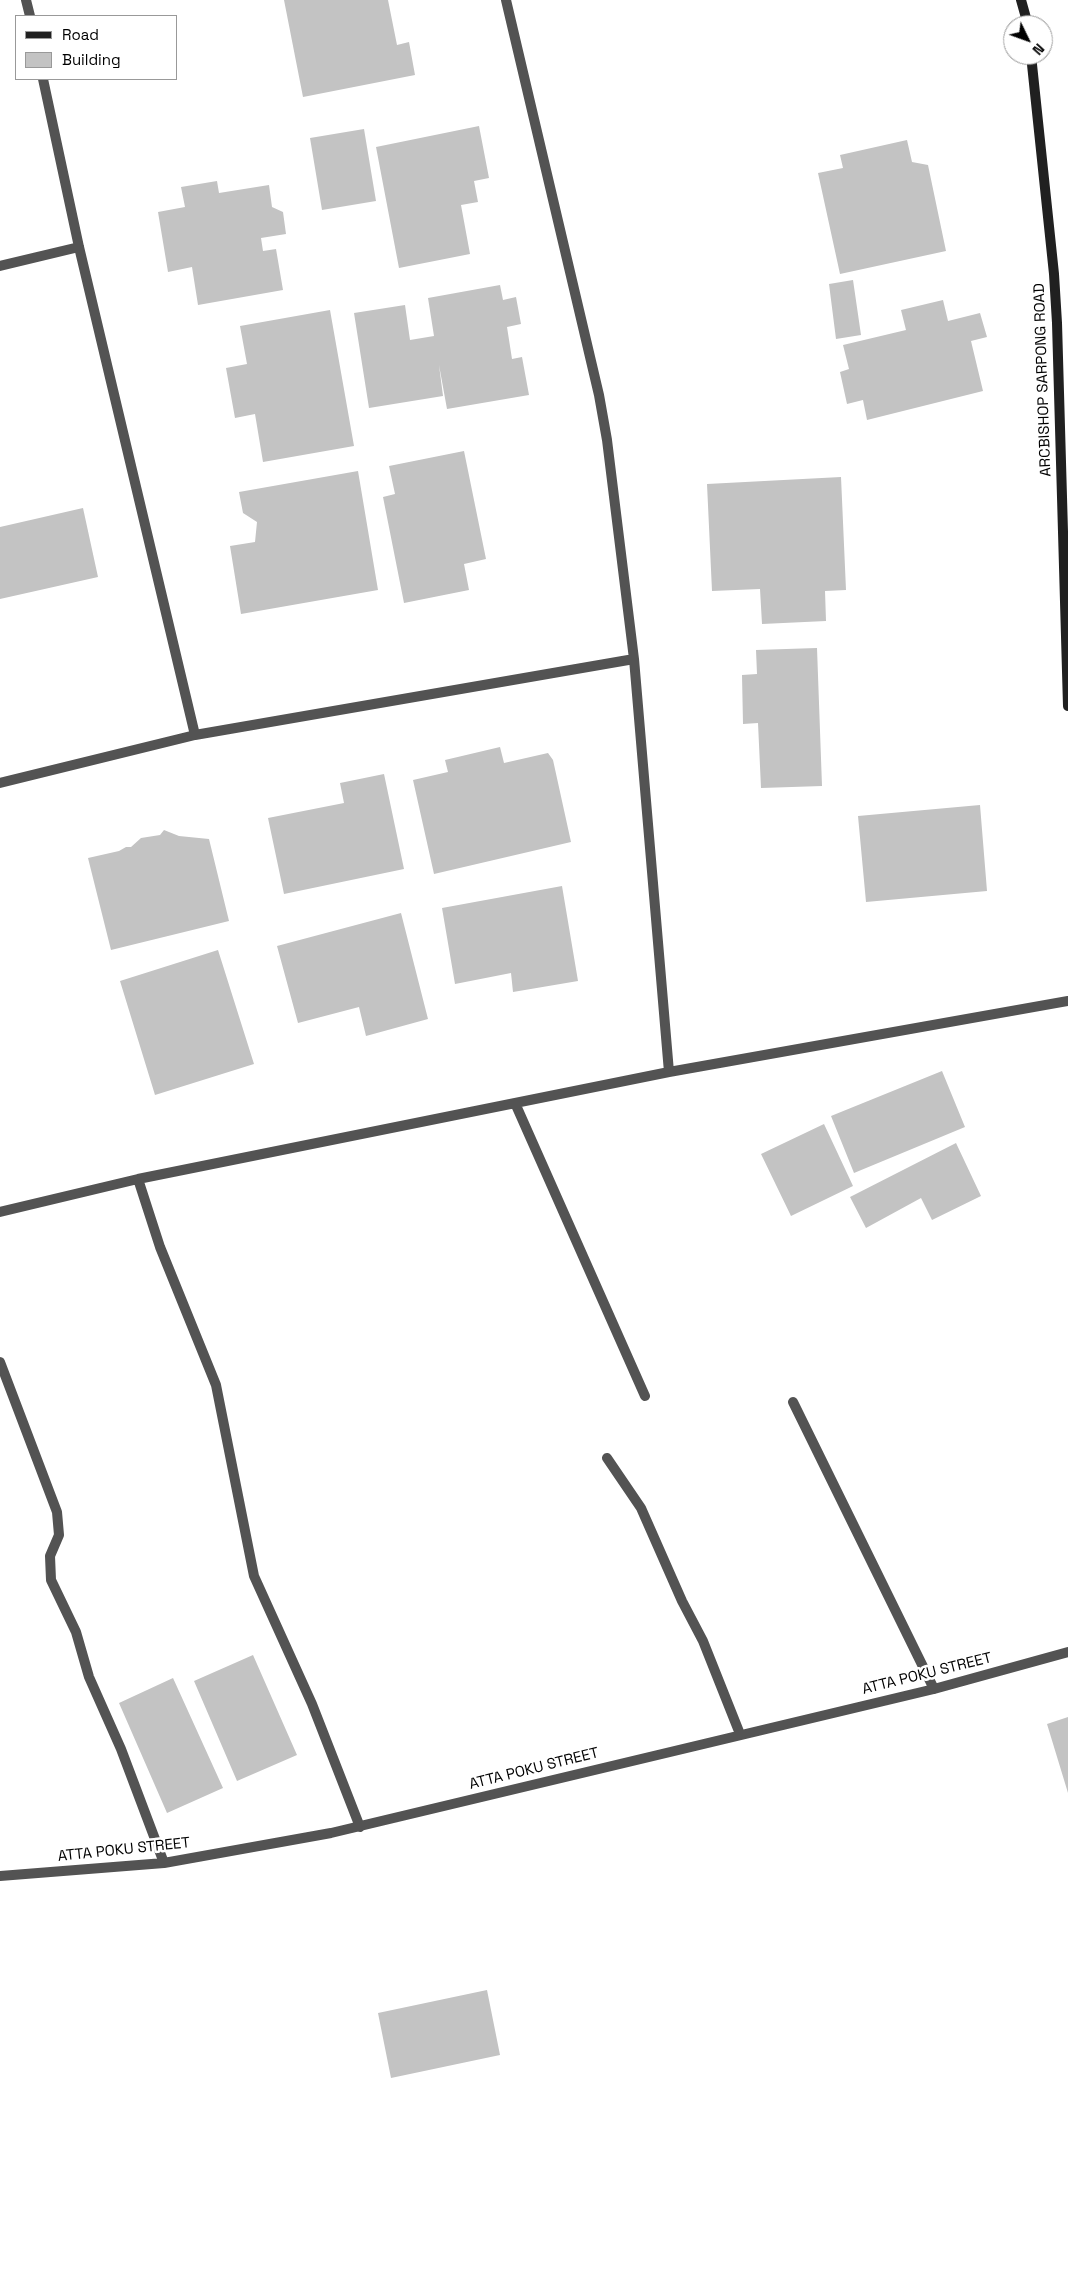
<!DOCTYPE html>
<html>
<head>
<meta charset="utf-8">
<style>
  body { margin:0 }
  #map { position:relative; width:1068px; height:2283px; overflow:hidden; background:#fff; font-family:"Space Grotesk",sans-serif }
  canvas { display:block }
  .legend { position:absolute; left:15px; top:15px; width:162px; height:65px; box-sizing:border-box; background:#fff; border:1px solid #999; margin:0; padding:6px 9px; list-style:none; font-size:15px; color:#000 }
  .legend li { display:flex; align-items:center; gap:10px; height:25px }
  .legend b { width:25px; border:1px solid #999 }
  .north { position:absolute; left:1003px; top:15px; width:50px; height:50px; box-sizing:border-box; background:#fff; border:1px solid #999; border-radius:50%; rotate:132deg; font-size:14px; font-weight:700; line-height:20px; text-align:center; color:#000 }
  .north::after { content:''; display:block; margin:auto; width:18px; height:22px; background:#000; clip-path:polygon(50% 0,100% 100%,50% 72%,0 100%) }
</style>
</head>
<body>
<div id="map">
<canvas width="1068" height="2283"></canvas>
<ul class="legend">
<li><b style="height:6px;background:#202020"></b>Road</li>
<li><b style="height:14px;background:#c3c3c3"></b>Building</li>
</ul>
<div class="north">N</div>
</div>
<script>
const c = document.querySelector('canvas').getContext('2d');
c.lineJoin = 'round';
function fillPath(path, color) { c.fillStyle = color; c.fill(path, 'evenodd'); }
const toPath = rows => new Path2D(rows.map(r => 'M' + r).join(''));
function strokePath(path, color, width, dash) { c.strokeStyle = color; c.lineWidth = width; c.lineCap = dash ? 'butt' : 'round'; c.setLineDash(dash || []); c.stroke(path); }
function label(font, color, halo, rows, align = 'center') {
  c.font = font + ' "Space Grotesk",sans-serif'; c.lineWidth = 5; c.setLineDash([]); c.textBaseline = 'middle'; c.strokeStyle = halo; c.fillStyle = color; for (const [text, x, y, turn = 0] of rows) {
    c.save(); c.translate(x, y); c.rotate((+turn || 0) * Math.PI / 180); c.textAlign = isNaN(turn) ? turn : align; if (halo) c.strokeText(text, 0, 0); c.fillText(text, 0, 0); c.restore();
  }
}
fillPath(toPath([
  [284,0,388,0,397,45,409,42,415,75,303,97],
  [479,126,489,178,474,181,478,202,461,205,470,254,399,268,376,147],
  [364,129,376,201,322,210,310,138],
  [907,140,912,162,928,165,946,251,840,274,818,173,843,168,840,155],
  [217,181,219,193,269,185,272,207,283,212,286,234,261,238,263,251,276,249,283,290,198,305,192,267,168,272,158,212,185,207,181,187],
  [853,280,861,335,836,339,829,284],
  [500,285,503,300,516,297,521,324,507,327,512,359,522,357,529,395,447,409,439,365,443,396,369,408,354,313,405,305,410,340,434,336,428,298],
  [943,300,948,321,980,313,987,337,971,341,983,391,867,420,863,400,847,404,840,372,849,369,843,345,906,330,901,310],
  [330,310,354,446,263,462,255,414,235,418,226,368,247,364,240,326],
  [464,451,486,559,464,564,469,590,404,603,383,497,395,494,389,466],
  [358,471,378,590,241,614,230,546,255,542,257,522,243,513,239,492],
  [841,477,846,590,825,591,826,621,762,624,760,589,712,591,707,484],
  [83,508,98,577,0,599,0,527],
  [817,648,822,786,761,788,758,723,743,724,742,675,757,674,756,650],
  [500,747,504,763,548,753,553,760,571,842,434,874,413,780,448,772,445,760],
  [384,774,404,869,284,894,268,818,344,803,340,783],
  [980,805,987,891,866,902,858,816],
  [164,830,179,836,209,839,229,921,111,950,88,858,119,851,126,847,131,847,141,838,160,835],
  [562,886,578,981,513,992,511,973,455,984,442,908],
  [401,913,428,1019,366,1036,359,1007,298,1023,277,946],
  [218,950,254,1064,155,1095,120,981],
  [942,1071,965,1127,854,1173,831,1116],
  [824,1124,853,1186,791,1216,761,1154],
  [956,1143,981,1196,932,1220,921,1198,866,1228,850,1197],
  [253,1655,297,1755,237,1781,194,1681],
  [173,1678,223,1788,167,1813,119,1703],
  [1068,1717,1068,1793,1047,1724],
  [487,1990,500,2055,391,2078,378,2013]
]), '#c3c3c3');
strokePath(toPath([
  [26,0,30,16],
  [506,0,599,395,607,440,634,659,669,1072],
  [43,79,79,247,195,735],
  [0,266,79,247],
  [0,783,195,735,634,659],
  [515,1103,645,1396],
  [138,1179,160,1247,216,1385,254,1576,312,1704,360,1827],
  [0,1212,138,1179,669,1072,1068,1001],
  [0,1362,57,1512,59,1535,50,1556,51,1580,76,1632,89,1677,121,1749,164,1863],
  [793,1402,934,1689],
  [607,1458,641,1508,682,1601,703,1641,740,1734],
  [0,1876,164,1863,331,1833,934,1689,1068,1652]
]), '#535353', 10);
strokePath(toPath([
  [1021,0,1028,25],
  [1031,55,1054,274,1057,323,1068,706]
]), '#202020', 10);
label('15px', '#000', '#fff', [
  ["ARCBISHOP SARPONG ROAD",1043,380,-92],
  ["ATTA POKU STREET",927,1674,-14],
  ["ATTA POKU STREET",534,1769,-14],
  ["ATTA POKU STREET",124,1850,-6]
]);
</script>
</body>
</html>
